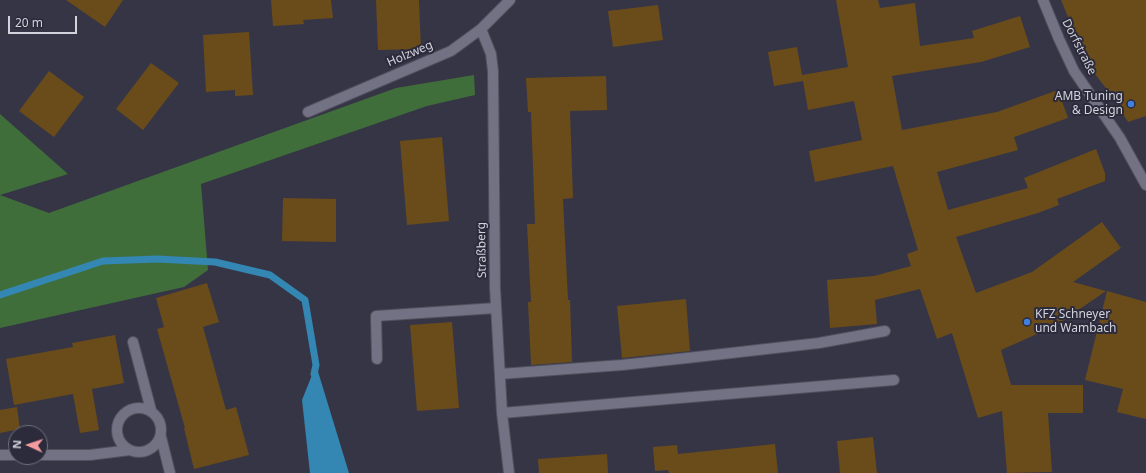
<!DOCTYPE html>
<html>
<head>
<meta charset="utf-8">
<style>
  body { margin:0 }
  #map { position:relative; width:1146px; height:473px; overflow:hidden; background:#363546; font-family:"Noto Sans",sans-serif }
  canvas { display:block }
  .north { position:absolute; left:8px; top:425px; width:40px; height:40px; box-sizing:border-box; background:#2c2b3b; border:1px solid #6e6e7b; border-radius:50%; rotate:273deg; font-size:11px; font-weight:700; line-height:16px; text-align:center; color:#d2d2dc }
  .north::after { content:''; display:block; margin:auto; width:14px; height:18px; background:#f49b9f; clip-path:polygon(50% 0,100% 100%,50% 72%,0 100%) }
  .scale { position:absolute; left:8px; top:16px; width:69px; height:18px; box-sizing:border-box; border:2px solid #d2d2dc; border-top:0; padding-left:5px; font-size:12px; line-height:14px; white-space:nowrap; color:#d2d2dc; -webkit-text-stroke:3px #2c2b3b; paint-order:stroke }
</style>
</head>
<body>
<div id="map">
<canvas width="1146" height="473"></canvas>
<div class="north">N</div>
<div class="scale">20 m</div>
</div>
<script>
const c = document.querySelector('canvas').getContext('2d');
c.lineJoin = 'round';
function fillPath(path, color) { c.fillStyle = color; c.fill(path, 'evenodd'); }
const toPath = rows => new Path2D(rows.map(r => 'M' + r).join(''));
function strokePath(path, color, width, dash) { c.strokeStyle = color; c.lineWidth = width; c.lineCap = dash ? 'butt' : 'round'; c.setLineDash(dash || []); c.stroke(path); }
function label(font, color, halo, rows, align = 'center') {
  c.font = font + ' "Noto Sans",sans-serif'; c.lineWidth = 4; c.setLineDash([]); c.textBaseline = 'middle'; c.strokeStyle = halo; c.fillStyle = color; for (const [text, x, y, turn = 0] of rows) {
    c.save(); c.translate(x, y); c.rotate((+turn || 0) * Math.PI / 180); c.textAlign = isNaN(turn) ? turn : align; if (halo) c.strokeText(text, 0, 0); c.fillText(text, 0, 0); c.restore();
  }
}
fillPath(toPath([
  [474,75,475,95,427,106,201,184,208,270,184,287,0,328,0,114,68,174,0,195,49,213,396,88]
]), '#406e3b');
fillPath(toPath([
  [316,365,349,473,310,473,302,400]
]), '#3387b2');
strokePath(toPath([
  [0,295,103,261,157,259,215,262,270,275,305,300,316,365,314,374]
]), '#3387b2', 7);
fillPath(toPath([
  [66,0,123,0,105,27],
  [271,0,331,0,333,18,303,20,304,24,273,26],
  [376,0,419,0,421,49,378,50],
  [836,0,878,0,880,8,915,3,920,46,974,38,972,31,1020,16,1030,47,981,62,892,76,902,130,997,112,1058,90,1068,118,1014,137,1018,150,937,172,948,210,1028,188,1024,178,1096,149,1105,173,1105,181,1057,199,1059,205,1038,213,956,237,976,293,1032,272,1102,222,1121,248,1073,282,1106,291,1055,326,1001,350,1011,385,1083,385,1083,413,1048,413,1052,472,1007,473,1002,411,978,418,952,333,937,339,920,289,875,300,877,324,830,328,827,280,874,276,911,266,907,254,918,250,893,166,815,182,809,151,862,140,854,101,808,110,803,81,774,86,768,52,797,47,802,75,848,67],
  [1061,0,1146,0,1146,116,1128,122,1109,92,1088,65],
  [658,5,663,40,613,47,608,11],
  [249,32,253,95,235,96,235,90,206,92,203,35],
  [151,63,179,83,143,130,116,109],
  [49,71,84,97,54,137,19,111],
  [606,76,607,110,570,111,573,198,563,199,568,300,570,300,572,362,531,365,528,302,531,302,527,224,535,224,531,112,528,112,526,78],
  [442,137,449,221,407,225,400,141],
  [283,198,336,199,336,242,282,241],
  [207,283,219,322,203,327,226,410,236,407,249,455,194,469,184,428,185,428,157,329,164,327,156,298],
  [1107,291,1146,302,1146,419,1117,412,1123,389,1085,380],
  [686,299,690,351,622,358,617,306],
  [452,322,459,408,417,411,410,325],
  [115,335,124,383,92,389,99,430,80,433,73,394,14,405,6,359,73,347,72,343],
  [17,407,20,429,0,433,0,410],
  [873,437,877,473,840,473,837,441],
  [775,444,778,473,669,473,668,470,655,471,653,447,677,445,678,454],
  [607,454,608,473,539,473,538,459]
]), '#6a4c1a');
const minor = toPath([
  [1043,0,1059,39,1074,71,1120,138,1146,185],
  [481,29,491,54,493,71,495,288,502,413,509,473],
  [308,112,451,51,481,29,510,0],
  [133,342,151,410],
  [377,359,376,316,496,308],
  [500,374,622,365,696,357,819,343,885,331],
  '117 430a22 22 0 1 1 44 0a22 22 0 1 1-44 0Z',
  [502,413,894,380],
  [161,437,170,473],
  [0,455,16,455],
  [40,455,90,455,130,450]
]);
strokePath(minor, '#50505d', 12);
strokePath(minor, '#737285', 10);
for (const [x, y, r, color] of [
  [1131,104,4,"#3f7fe0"],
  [1027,322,4,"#3f7fe0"]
]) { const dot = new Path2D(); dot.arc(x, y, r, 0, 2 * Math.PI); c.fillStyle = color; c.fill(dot); strokePath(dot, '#2c2b3b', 1.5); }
label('12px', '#d2d2dc', '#2c2b3b', [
  ["Dorfstraße",1079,47,63],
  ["Holzweg",410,54,-23],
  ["Straßberg",482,250,-91]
]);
label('12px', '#d2d2dc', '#2c2b3b', [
  ["AMB Tuning",1123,97],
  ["& Design",1123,111],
  ["KFZ Schneyer",1035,315,"left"],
  ["und Wambach",1035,329,"left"]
], 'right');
</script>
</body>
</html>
